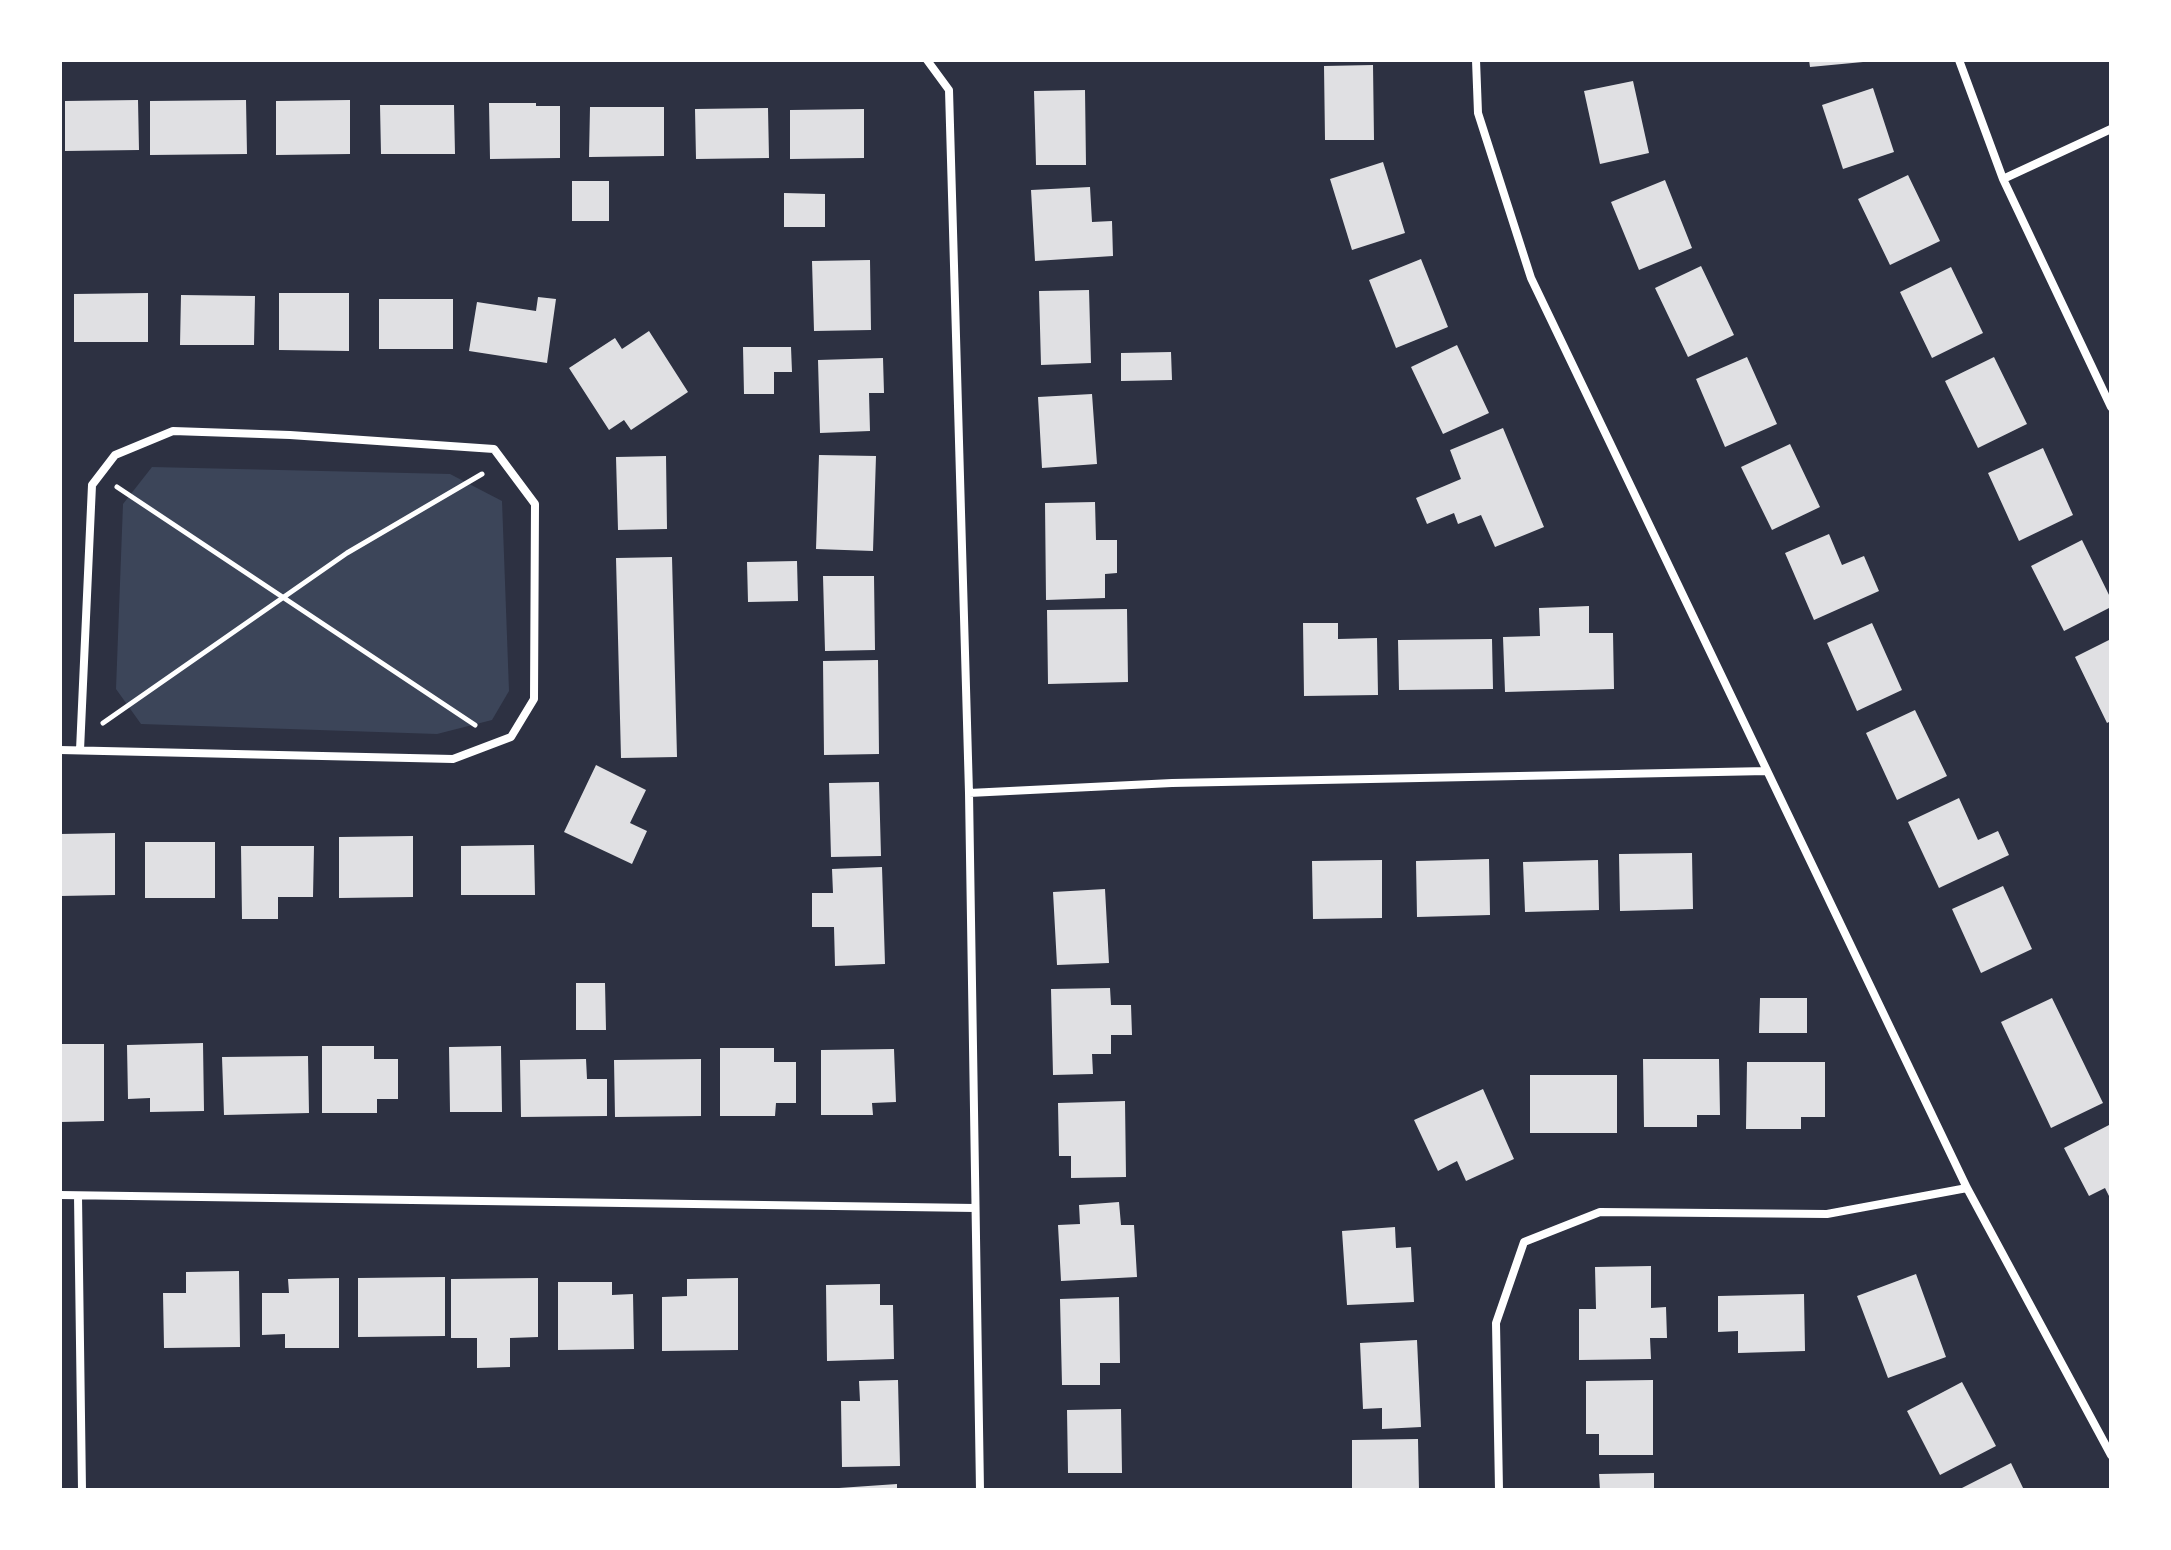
<!DOCTYPE html>
<html>
<head>
<meta charset="utf-8">
<style>
  body { margin:0 }
  #map { position:relative; width:2171px; height:1550px; overflow:hidden; background:#2d3142; font-family:"Roboto Serif",serif }
  canvas { display:block }
  .frame { position:absolute; inset:0; border:62px solid #fff; pointer-events:none }
</style>
</head>
<body>
<div id="map">
<canvas width="2171" height="1550"></canvas>
<div class="frame"></div>
</div>
<script>
const c = document.querySelector('canvas').getContext('2d');
c.lineJoin = 'round';
function fillPath(path, color) { c.fillStyle = color; c.fill(path, 'evenodd'); }
const toPath = rows => new Path2D(rows.map(r => 'M' + r).join(''));
function strokePath(path, color, width, dash) { c.strokeStyle = color; c.lineWidth = width; c.lineCap = dash ? 'butt' : 'round'; c.setLineDash(dash || []); c.stroke(path); }
fillPath(toPath([
  [152,467,450,474,502,501,509,691,492,720,437,734,141,724,116,689,123,504]
]), '#3c4559');
fillPath(toPath([
  [1809,60,1863,60,1863,62,1810,67],
  [1373,65,1374,140,1325,140,1324,66],
  [1633,81,1649,153,1600,164,1584,91],
  [1873,88,1894,152,1843,169,1822,105],
  [1085,90,1086,165,1036,165,1034,91],
  [138,100,139,150,65,151,65,101],
  [246,100,247,154,150,155,150,101],
  [350,100,350,154,276,155,276,101],
  [489,103,536,103,536,106,560,106,560,158,490,159],
  [380,105,454,105,455,154,381,154],
  [590,107,664,107,664,156,589,157],
  [768,108,769,158,696,159,695,109],
  [864,109,864,158,790,159,790,110],
  [1383,162,1405,233,1352,250,1330,179],
  [1908,175,1940,241,1890,265,1858,199],
  [1665,180,1692,248,1639,270,1611,202],
  [572,181,609,181,609,221,572,221],
  [1090,187,1092,222,1112,221,1113,256,1035,261,1031,190],
  [784,193,825,194,825,227,784,227],
  [1421,259,1448,327,1396,348,1369,280],
  [870,260,871,330,814,331,812,261],
  [1701,266,1734,335,1688,357,1655,288],
  [1951,267,1983,333,1932,358,1900,292],
  [1089,290,1091,363,1041,365,1039,291],
  [148,293,148,342,74,342,74,294],
  [279,293,349,293,349,351,279,350],
  [181,295,255,296,254,345,180,345],
  [538,297,556,299,547,363,469,351,477,302,536,311],
  [379,299,453,299,453,349,379,349],
  [649,331,688,392,631,430,624,420,609,430,569,368,615,338,622,349],
  [1457,345,1489,413,1443,434,1411,367],
  [743,347,791,347,792,372,774,372,774,394,744,394],
  [1171,352,1172,380,1121,381,1121,353],
  [1747,357,1777,424,1725,447,1696,379],
  [1994,357,2027,424,1978,448,1945,381],
  [883,358,884,393,869,393,870,431,820,433,818,360],
  [1092,394,1097,464,1042,468,1038,397],
  [1503,428,1544,527,1495,547,1481,515,1458,524,1454,513,1427,524,1416,498,1461,479,1450,450],
  [1790,444,1820,507,1772,530,1741,467],
  [2043,448,2073,515,2019,541,1988,473],
  [819,455,876,456,873,551,816,549],
  [666,456,667,529,618,530,616,457],
  [1095,502,1096,540,1117,540,1117,573,1105,574,1105,598,1046,600,1045,503],
  [1829,534,1842,565,1864,556,1879,591,1814,620,1785,553],
  [2082,540,2111,599,2111,607,2064,631,2031,566],
  [672,557,677,757,621,758,616,558],
  [797,561,798,601,748,602,747,562],
  [823,576,874,576,875,650,825,651],
  [1589,606,1589,633,1613,633,1614,689,1505,692,1503,637,1540,636,1539,608],
  [1127,609,1128,682,1048,684,1047,610],
  [1303,623,1338,623,1338,639,1377,638,1378,695,1304,696],
  [1872,623,1902,690,1857,711,1827,643],
  [1492,639,1493,689,1399,690,1398,640],
  [2111,639,2111,721,2107,723,2075,657],
  [878,660,879,754,824,755,823,661],
  [1915,710,1947,776,1897,800,1866,733],
  [596,765,646,790,630,823,647,831,632,864,564,832],
  [879,782,881,856,831,857,829,783],
  [1959,798,1978,840,1998,831,2009,855,1939,888,1908,822],
  [115,833,115,895,60,896,60,834],
  [413,836,413,897,339,898,339,837],
  [145,842,215,842,215,898,145,898],
  [534,845,535,895,461,895,461,846],
  [241,846,314,846,313,897,278,897,278,919,242,919],
  [1692,853,1693,909,1620,911,1619,854],
  [1489,859,1490,915,1417,917,1416,861],
  [1382,860,1382,918,1313,919,1312,861],
  [1598,860,1599,910,1525,912,1523,862],
  [882,867,885,964,835,966,834,927,812,927,812,893,833,893,832,869],
  [2003,886,2032,949,1981,973,1952,909],
  [1105,889,1109,963,1057,965,1053,892],
  [576,983,605,983,606,1030,576,1030],
  [1110,988,1111,1005,1131,1005,1132,1035,1111,1035,1111,1054,1092,1054,1093,1074,1053,1075,1051,989],
  [1760,998,1807,998,1807,1033,1759,1033],
  [2052,998,2103,1103,2051,1128,2001,1022],
  [203,1043,204,1111,150,1112,150,1098,128,1099,127,1045],
  [60,1044,104,1044,104,1121,60,1122],
  [322,1046,374,1046,374,1059,398,1059,398,1099,377,1099,377,1113,322,1113],
  [501,1046,502,1112,450,1112,449,1047],
  [720,1048,774,1048,774,1062,796,1062,796,1103,776,1103,775,1116,720,1116],
  [894,1049,896,1102,872,1103,873,1115,821,1115,821,1050],
  [308,1056,309,1113,224,1115,222,1057],
  [586,1059,587,1079,607,1079,607,1116,521,1117,520,1060],
  [701,1059,701,1116,615,1117,614,1060],
  [1643,1059,1719,1059,1720,1115,1697,1115,1697,1127,1644,1127],
  [1747,1062,1825,1062,1825,1117,1801,1117,1801,1129,1746,1129],
  [1530,1075,1617,1075,1617,1133,1530,1133],
  [1483,1089,1514,1159,1466,1181,1457,1161,1438,1171,1414,1120],
  [1125,1101,1126,1177,1071,1178,1071,1156,1059,1156,1058,1103],
  [2111,1124,2111,1200,2105,1188,2089,1196,2064,1148],
  [1119,1202,1121,1225,1134,1225,1137,1277,1061,1281,1058,1225,1080,1224,1079,1205],
  [1395,1227,1396,1248,1411,1247,1414,1302,1347,1305,1342,1231],
  [1651,1266,1651,1308,1666,1307,1667,1338,1650,1338,1651,1359,1579,1360,1579,1309,1596,1309,1595,1267],
  [239,1271,240,1347,164,1348,163,1293,186,1293,186,1272],
  [1916,1274,1946,1357,1888,1378,1857,1296],
  [445,1277,445,1336,358,1337,358,1278],
  [339,1278,339,1348,285,1348,285,1334,262,1335,262,1293,289,1293,288,1279],
  [538,1278,538,1337,510,1338,510,1367,477,1368,477,1338,451,1338,451,1279],
  [738,1278,738,1350,662,1351,662,1297,687,1296,687,1279],
  [558,1282,612,1282,612,1295,633,1294,634,1349,558,1350],
  [880,1284,880,1305,893,1305,894,1359,827,1361,826,1285],
  [1804,1294,1805,1351,1738,1353,1738,1331,1718,1332,1718,1296],
  [1119,1297,1120,1363,1100,1363,1100,1385,1062,1385,1060,1299],
  [1417,1340,1421,1427,1382,1429,1382,1408,1363,1409,1360,1343],
  [898,1380,900,1466,842,1467,841,1401,860,1401,859,1381],
  [1653,1380,1653,1455,1599,1455,1599,1434,1586,1434,1586,1381],
  [1962,1382,1996,1446,1940,1475,1907,1411],
  [1121,1409,1122,1473,1068,1473,1067,1410],
  [1418,1439,1419,1490,1352,1490,1352,1440],
  [2011,1463,2024,1490,1958,1490],
  [1654,1473,1654,1490,1600,1490,1599,1474],
  [897,1484,897,1490,839,1490,839,1488]
]), '#e0e0e3');
strokePath(toPath([
  [117,487,475,725],
  [103,723,347,553,482,474]
]), '#fff', 5);
strokePath(toPath([
  [927,60,949,90,969,793,980,1490],
  [1476,60,1478,113,1531,278,1967,1188,2111,1455],
  [1959,60,2003,179,2111,407],
  [2003,179,2111,129],
  [60,750,453,759,511,737,534,699,535,504,494,449,290,435,173,431,115,455,92,485,80,750],
  [969,793,1172,783,1767,771],
  [60,1195,975,1208],
  [78,1196,82,1490],
  [1499,1490,1496,1323,1524,1242,1600,1212,1827,1214,1967,1188]
]), '#fff', 8);
</script>
</body>
</html>
